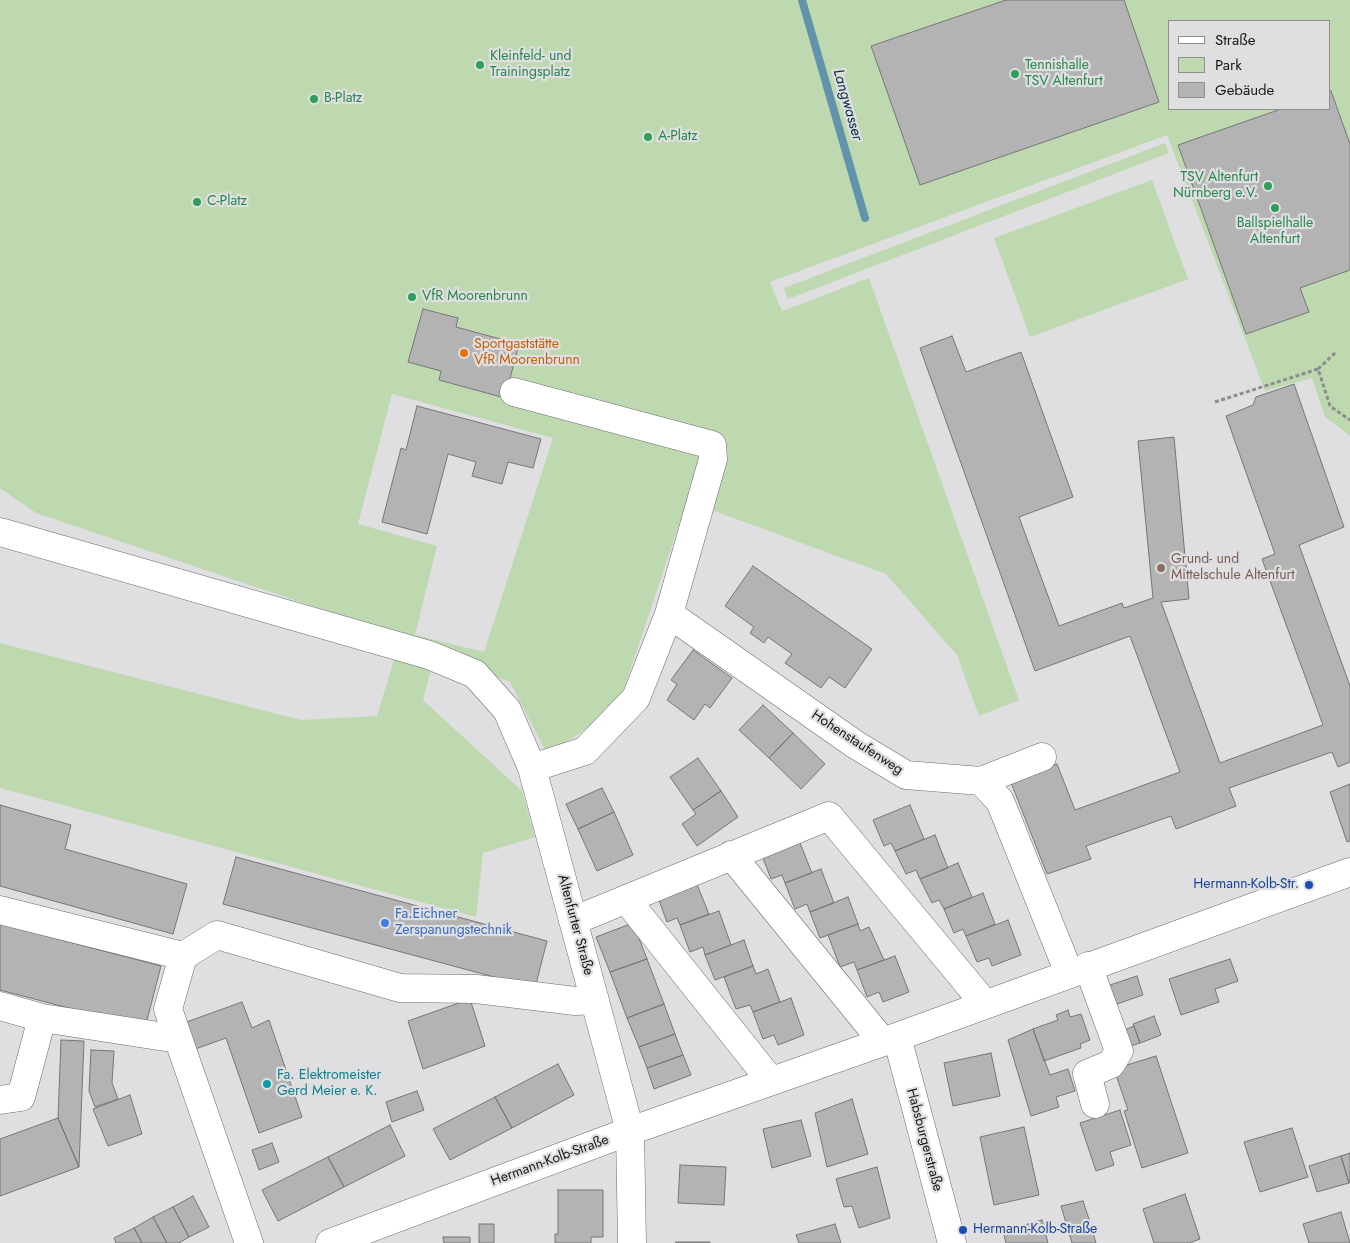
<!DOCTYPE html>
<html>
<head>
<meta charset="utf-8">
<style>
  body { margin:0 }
  #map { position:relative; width:1350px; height:1243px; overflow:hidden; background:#dfdfe1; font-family:Jost,sans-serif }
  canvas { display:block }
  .legend { position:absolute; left:1168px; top:20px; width:162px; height:90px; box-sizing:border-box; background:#dfdfe1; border:1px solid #8f8f90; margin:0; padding:6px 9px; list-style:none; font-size:15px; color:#171717 }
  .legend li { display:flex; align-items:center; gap:10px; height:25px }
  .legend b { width:25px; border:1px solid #8f8f90 }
</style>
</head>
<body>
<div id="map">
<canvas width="1350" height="1243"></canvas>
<ul class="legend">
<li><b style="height:6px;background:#fff"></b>Straße</li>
<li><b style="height:14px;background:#bed9b0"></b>Park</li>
<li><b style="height:14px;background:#b3b3b4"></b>Gebäude</li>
</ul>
</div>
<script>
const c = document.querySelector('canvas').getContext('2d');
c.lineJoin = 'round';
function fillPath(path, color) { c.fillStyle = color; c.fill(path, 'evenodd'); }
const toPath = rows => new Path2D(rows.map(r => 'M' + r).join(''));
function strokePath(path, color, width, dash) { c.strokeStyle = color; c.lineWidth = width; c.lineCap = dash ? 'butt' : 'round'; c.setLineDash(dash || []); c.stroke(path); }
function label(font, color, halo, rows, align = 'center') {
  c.font = font + ' Jost,sans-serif'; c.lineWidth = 4.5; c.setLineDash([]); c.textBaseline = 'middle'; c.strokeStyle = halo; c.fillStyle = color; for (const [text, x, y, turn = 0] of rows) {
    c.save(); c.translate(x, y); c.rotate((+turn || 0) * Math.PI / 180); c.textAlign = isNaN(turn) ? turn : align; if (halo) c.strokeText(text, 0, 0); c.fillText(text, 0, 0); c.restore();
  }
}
fillPath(toPath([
  [0,0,1350,0,1350,436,1325,417,1312,378,1265,391,1167,135,770,282,782,311,869,278,1019,700,979,716,957,655,886,574,687,501,624,689,596,723,547,754,510,682,435,654,423,700,522,791,535,837,483,853,476,917,0,788,0,643,301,720,377,716,401,636,36,513,0,488],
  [1169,21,1329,21,1329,109,1169,109],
  [392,394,553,438,484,652,415,635,437,546,358,524],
  [1165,143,1169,153,788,299,784,288],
  [1152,180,1188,279,1030,337,994,238]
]), '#bed9b0');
strokePath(toPath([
  [802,0,865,218]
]), '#6392ab', 8);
const building = toPath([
  [1006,0,1124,0,1159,102,920,185,871,46,1006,0],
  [1331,91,1350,144,1350,270,1300,288,1309,312,1246,334,1178,145,1281,109,1329,109,1329,92,1331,91],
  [423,309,458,318,456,327,519,344,505,398,439,380,441,371,408,362,423,309],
  [952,336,966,372,1021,352,1073,497,1019,517,1059,626,1122,603,1124,608,1153,598,1138,441,1174,437,1189,599,1161,602,1220,763,1323,725,1262,559,1275,554,1226,416,1253,405,1256,397,1294,384,1344,527,1299,545,1350,686,1350,762,1338,767,1332,752,1229,788,1236,806,1176,829,1171,816,1086,846,1091,859,1047,874,1010,780,1057,764,1075,810,1180,772,1130,636,1035,671,920,348,952,336],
  [417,406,541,439,533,468,508,462,502,484,472,476,476,462,448,454,427,534,382,522,401,448,406,450,417,406],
  [753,566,872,649,845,688,829,677,821,688,785,663,792,654,768,637,764,643,750,633,754,627,725,606,753,566],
  [693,650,732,678,710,708,705,704,694,720,667,700,677,684,671,680,693,650],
  [763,705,793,733,769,758,739,730,763,705],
  [793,733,825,764,801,789,769,758,793,733],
  [698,758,721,791,693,810,670,777,698,758],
  [1350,784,1350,841,1347,842,1330,792,1350,784],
  [602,788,614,812,578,829,566,804,602,788],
  [721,791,738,817,697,846,682,824,696,814,693,810,721,791],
  [0,805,71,825,65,849,187,884,173,934,0,886,0,805],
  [910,805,924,839,895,851,891,843,884,846,873,820,910,805],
  [614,812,633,855,597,871,578,829,614,812],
  [935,835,948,868,920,879,916,870,906,874,895,851,935,835],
  [798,838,812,873,785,883,782,875,771,879,761,853,798,838],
  [236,857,547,941,535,988,223,904,236,857],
  [958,863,972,897,944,909,939,900,932,903,920,879,958,863],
  [821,869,834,903,810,912,807,904,795,909,785,883,821,869],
  [696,882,709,914,680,925,677,918,667,922,657,895,696,882],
  [983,893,995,924,966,936,963,929,954,933,944,909,983,893],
  [848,897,858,924,820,938,810,912,848,897],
  [719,911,731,945,705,955,703,947,690,952,680,925,719,911],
  [1008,920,1021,955,992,966,989,958,977,962,966,936,1008,920],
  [633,923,647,959,610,972,596,937,633,923],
  [0,924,161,966,145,1028,0,990,0,924],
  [858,924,860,931,869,927,884,960,857,970,854,962,840,967,828,935,858,924],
  [744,940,753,966,715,980,705,955,744,940],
  [895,956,909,992,883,1002,879,992,867,997,857,970,895,956],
  [647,959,664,1004,627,1018,610,972,647,959],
  [1230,959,1238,981,1215,989,1219,1002,1181,1015,1169,979,1230,959],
  [753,966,756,974,768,969,780,1002,753,1012,750,1005,736,1009,724,977,753,966],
  [1137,976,1143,995,1114,1005,1107,986,1137,976],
  [791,998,804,1035,778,1045,774,1035,763,1039,753,1012,791,998],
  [470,999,485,1046,423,1069,408,1021,470,999],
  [242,1002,252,1028,269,1020,302,1117,259,1133,226,1038,190,1051,181,1024,242,1002],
  [664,1004,675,1034,639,1047,627,1018,664,1004],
  [1068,1010,1070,1017,1081,1014,1090,1040,1080,1044,1081,1048,1044,1061,1033,1029,1058,1020,1056,1015,1068,1010],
  [1154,1016,1161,1035,1140,1043,1133,1024,1154,1016],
  [1134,1026,1140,1043,1127,1047,1122,1031,1134,1026],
  [1033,1029,1050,1075,1068,1069,1075,1091,1056,1097,1059,1107,1031,1116,1008,1040,1033,1029],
  [675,1034,683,1055,647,1068,639,1047,675,1034],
  [61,1040,84,1041,79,1167,58,1118,61,1040],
  [91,1050,114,1051,112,1083,118,1099,95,1107,89,1091,91,1050],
  [991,1053,1000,1096,953,1106,944,1063,991,1053],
  [683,1055,691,1075,654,1089,647,1068,683,1055],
  [1156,1056,1188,1153,1142,1168,1124,1111,1128,1110,1114,1069,1156,1056],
  [558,1064,574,1095,512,1128,495,1097,558,1064],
  [417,1091,424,1110,392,1122,386,1102,417,1091],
  [130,1095,142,1134,108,1146,93,1109,130,1095],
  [495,1097,512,1128,450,1160,433,1129,495,1097],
  [852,1099,868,1154,827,1167,815,1113,852,1099],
  [1120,1110,1131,1145,1110,1152,1114,1165,1096,1171,1080,1123,1120,1110],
  [58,1118,79,1167,0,1196,0,1139,58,1118],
  [801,1120,811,1156,772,1168,763,1129,801,1120],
  [390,1125,405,1156,344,1187,328,1157,390,1125],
  [1024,1127,1039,1195,994,1205,980,1137,1024,1127],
  [1292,1128,1308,1177,1260,1192,1244,1142,1292,1128],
  [272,1143,279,1162,259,1170,252,1150,272,1143],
  [1350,1153,1350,1182,1349,1183,1341,1156,1350,1153],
  [1341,1156,1349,1183,1317,1192,1309,1166,1341,1156],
  [328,1157,344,1187,278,1221,262,1190,328,1157],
  [680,1165,726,1167,724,1205,678,1203,680,1165],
  [877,1167,890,1218,859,1228,852,1206,844,1207,836,1179,877,1167],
  [558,1190,603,1190,603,1237,591,1237,591,1243,555,1243,555,1234,558,1234,558,1190],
  [1185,1194,1200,1239,1189,1243,1154,1243,1143,1209,1185,1194],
  [193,1196,209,1227,189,1237,173,1207,193,1196],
  [1083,1201,1090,1222,1096,1243,1072,1243,1061,1206,1083,1201],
  [173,1207,189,1237,179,1243,167,1243,153,1217,173,1207],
  [1341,1212,1350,1243,1309,1243,1303,1224,1341,1212],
  [153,1217,167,1243,142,1243,134,1228,153,1217],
  [1042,1220,1048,1243,1006,1243,1003,1231,1042,1220],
  [479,1224,494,1224,494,1243,479,1243,479,1224],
  [835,1224,841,1243,799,1243,796,1235,835,1224],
  [134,1228,142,1243,116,1243,114,1238,134,1228],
  [443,1237,470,1237,470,1243,444,1243,443,1237],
  [676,1242,710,1242,710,1243,676,1243,676,1242]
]);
fillPath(building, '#b3b3b4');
strokePath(building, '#767677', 1);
const minor = toPath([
  [514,392,712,445,713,459,669,614,636,698,585,751,532,768],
  [0,532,429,655,475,674,507,710,532,768,630,1131,632,1243],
  [669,614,856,745,906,775,981,781,1000,801,1069,973],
  [981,781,1042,757],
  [731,855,883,1042],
  [626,899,771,1081],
  [0,910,183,956,168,1009,249,1243],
  [573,921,829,816,985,1004],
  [183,956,217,935,400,988,476,989,575,1001,595,1000],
  [1088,966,1119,1051,1111,1064,1087,1074,1095,1104],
  [0,1006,42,1018],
  [897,1037,952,1243],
  [0,1100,21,1097,42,1018,178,1039],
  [330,1243,630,1131,883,1042,1350,872]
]);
strokePath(minor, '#6b6c6d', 29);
strokePath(toPath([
  [1318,369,1336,352],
  [1215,402,1318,369,1330,406,1350,420]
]), '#8d8d8e', 3, [4, 2.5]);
strokePath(minor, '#fff', 28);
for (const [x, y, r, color] of [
  [480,65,5,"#2e9e5b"],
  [1015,74,5,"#2e9e5b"],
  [314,99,5,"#2e9e5b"],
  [648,137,5,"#2e9e5b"],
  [1268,186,5,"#2e9e5b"],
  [197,202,5,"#2e9e5b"],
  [1275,208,5,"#2e9e5b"],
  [412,297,5,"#2e9e5b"],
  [464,353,5,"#e8710a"],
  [1161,568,5,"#8d6e63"],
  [1309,885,5,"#1a4fb4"],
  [385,923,5,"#3f7fe0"],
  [267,1084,5,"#0f9aa8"],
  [963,1230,5,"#1a4fb4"]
]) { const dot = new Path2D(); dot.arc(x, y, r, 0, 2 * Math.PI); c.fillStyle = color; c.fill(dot); strokePath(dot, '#dfdfe1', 2); }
label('14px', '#27864d', '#dfdfe1', [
  ["Kleinfeld- und",490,57],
  ["Trainingsplatz",490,73],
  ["Tennishalle",1025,66],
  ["TSV Altenfurt",1025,82],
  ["B-Platz",324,99],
  ["A-Platz",658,137],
  ["TSV Altenfurt",1258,178,"right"],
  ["Nürnberg e.V.",1258,194,"right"],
  ["C-Platz",207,202],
  ["Ballspielhalle",1275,224,"center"],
  ["Altenfurt",1275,240,"center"],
  ["VfR Moorenbrunn",422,297]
], 'left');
label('14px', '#c56008', '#dfdfe1', [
  ["Sportgaststätte",474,345],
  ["VfR Moorenbrunn",474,361]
], 'left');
label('14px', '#785e54', '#dfdfe1', [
  ["Grund- und",1171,560],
  ["Mittelschule Altenfurt",1171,576]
], 'left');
label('14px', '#171717', '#dfdfe1', [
  ["Hohenstaufenweg",857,743,33],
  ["Altenfurter Straße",575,925,75],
  ["Habsburgerstraße",924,1140,75],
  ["Hermann-Kolb-Straße",550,1161,-20]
]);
label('14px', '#164399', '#dfdfe1', [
  ["Hermann-Kolb-Str.",1299,885],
  ["Hermann-Kolb-Straße",973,1230,"left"]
], 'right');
label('14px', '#366cbe', '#dfdfe1', [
  ["Fa.Eichner",395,915],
  ["Zerspanungstechnik",395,931]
], 'left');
label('14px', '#0d838f', '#dfdfe1', [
  ["Fa. Elektromeister",277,1076],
  ["Gerd Meier e. K.",277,1092]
], 'left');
label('italic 15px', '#032d40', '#dfdfe1', [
  ["Langwasser",847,105,74]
]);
</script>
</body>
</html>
